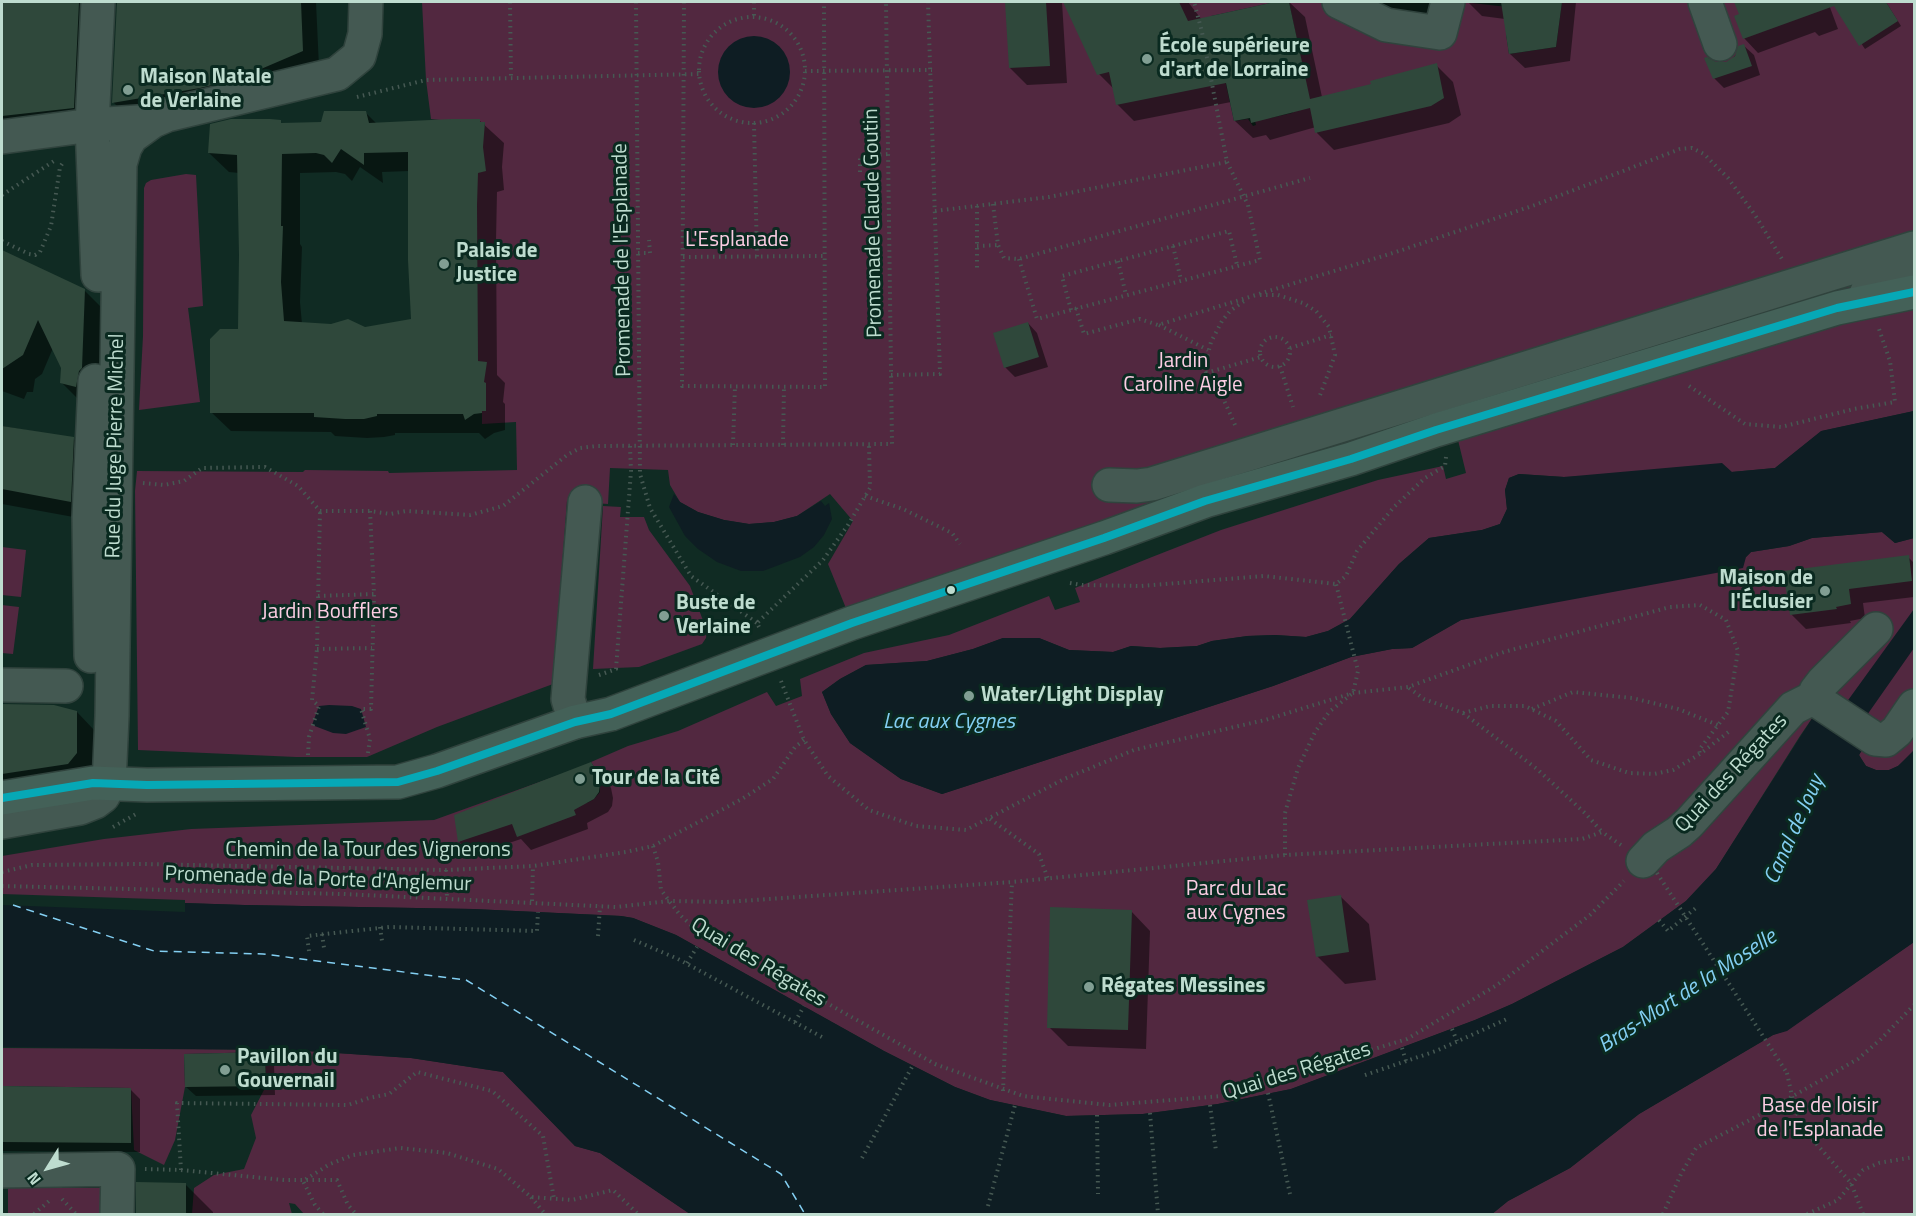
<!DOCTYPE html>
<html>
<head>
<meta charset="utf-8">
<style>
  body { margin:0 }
  #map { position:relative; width:1916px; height:1216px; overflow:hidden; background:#102b23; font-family:"Titillium Web",sans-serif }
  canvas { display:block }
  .frame { position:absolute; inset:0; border:3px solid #bedccf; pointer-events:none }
  .north { position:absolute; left:18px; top:1138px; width:60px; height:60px; -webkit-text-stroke:4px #0a2a20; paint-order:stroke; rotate:233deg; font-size:16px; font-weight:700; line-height:24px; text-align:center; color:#bedccf }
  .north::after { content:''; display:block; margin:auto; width:21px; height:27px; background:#bedccf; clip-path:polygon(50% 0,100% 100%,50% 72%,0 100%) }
</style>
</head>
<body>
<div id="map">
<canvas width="1916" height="1216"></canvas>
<div class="frame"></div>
<div class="north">N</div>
</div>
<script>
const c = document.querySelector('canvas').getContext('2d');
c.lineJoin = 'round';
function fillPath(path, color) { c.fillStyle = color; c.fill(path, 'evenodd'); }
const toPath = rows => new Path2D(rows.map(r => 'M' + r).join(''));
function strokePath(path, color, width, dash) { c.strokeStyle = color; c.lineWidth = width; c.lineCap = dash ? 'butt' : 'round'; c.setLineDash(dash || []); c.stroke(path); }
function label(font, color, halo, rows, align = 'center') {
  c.font = font + ' "Titillium Web",sans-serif'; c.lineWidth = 6; c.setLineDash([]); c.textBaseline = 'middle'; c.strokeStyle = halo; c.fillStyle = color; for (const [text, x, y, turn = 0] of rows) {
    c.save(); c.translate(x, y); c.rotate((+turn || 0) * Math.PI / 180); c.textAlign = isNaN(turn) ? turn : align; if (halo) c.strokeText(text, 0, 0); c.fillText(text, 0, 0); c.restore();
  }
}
fillPath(toPath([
  [422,2,1275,2,1211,16,1234,121,1248,119,1253,126,1256,125,1255,121,1269,116,1270,118,1292,113,1309,98,1289,2,1373,2,1392,12,1394,8,1424,21,1432,2,1463,2,1534,10,1532,30,1506,34,1509,54,1556,47,1562,2,1914,2,1914,275,852,623,828,564,853,521,830,494,797,516,774,522,749,524,724,520,698,512,680,502,670,485,668,470,610,468,608,504,567,501,553,684,437,727,367,757,296,757,138,750,135,491,137,471,303,472,305,470,388,471,389,473,517,470,516,422,482,424,482,411,486,411,486,407,482,362,477,361,476,193,480,126,485,126,485,122,480,122,480,119,451,119,450,121,431,119,426,80],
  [186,174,196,175,203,306,188,308,200,402,139,410,143,336,144,188,146,183,151,180],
  [1914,307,1914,411,1822,431,1775,468,1731,472,1564,477,1519,474,1509,478,1505,490,1507,509,1500,524,1482,530,1429,538,1399,564,1350,619,1328,631,1306,637,1275,635,1247,636,1212,641,1197,646,1160,648,1131,646,1113,652,1069,650,1039,638,1003,638,973,649,927,661,866,665,840,679,822,692,831,714,850,743,901,779,942,794,1273,686,1351,657,1392,649,1412,648,1461,620,1746,557,1751,552,1789,546,1812,538,1882,532,1895,543,1914,538,1914,750,1911,755,1898,766,1889,770,1876,770,1866,766,1859,755,1865,744,1817,711,1800,736,1716,869,1686,901,1623,947,1512,1004,1475,1020,1291,1089,1218,1104,1143,1114,1066,1116,990,1100,955,1087,884,1051,676,935,633,918,621,916,473,909,244,905,2,897,2,856,104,839,191,829,434,820,559,775,587,803,594,799,600,792,600,783,598,773,591,762,628,746,678,731,767,692,776,706,802,696,800,679,864,653,949,635,1049,596,1055,610,1080,602,1075,588,1152,557,1221,530,1378,480,1443,466,1446,479,1466,473,1457,436,1819,328],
  [603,506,621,507,620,517,644,517,649,530,690,586,707,631,706,638,702,644,639,667,593,669],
  [2,547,26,550,21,597,2,595],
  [2,605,19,607,13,654,2,653],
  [1914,942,1914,1214,1492,1214,1508,1201,1570,1168,1639,1114,1773,1035,1787,1030],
  [2,1048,292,1050,411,1058,503,1072,575,1146,600,1153,690,1214,304,1214,295,1204,289,1203,292,1214,192,1214,194,1188,214,1175,244,1169,256,1138,251,1115,266,1086,265,1052,184,1054,185,1087,175,1140,164,1165,134,1150,131,1088,2,1086],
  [8,1187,107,1188,107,1214,8,1214]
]), '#522840');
fillPath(toPath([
  '718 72a36 36 0 1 1 72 0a36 36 0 1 1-72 0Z',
  [1914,411,1914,538,1895,543,1882,532,1812,538,1789,546,1751,552,1746,557,1743,568,1461,620,1412,648,1392,649,1351,657,1273,686,942,794,901,779,850,743,831,714,822,692,840,679,866,665,927,661,973,649,1003,638,1039,638,1069,650,1113,652,1131,646,1160,648,1197,646,1212,641,1248,636,1275,635,1306,637,1328,631,1350,619,1399,564,1429,538,1482,530,1500,524,1507,509,1505,490,1509,478,1519,474,1564,477,1722,463,1732,472,1775,468,1821,431],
  [674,494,680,502,698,512,724,520,749,524,774,522,797,516,821,501,825,506,829,503,832,519,824,535,814,547,800,557,763,571,741,571,717,562,698,549,685,536,669,507],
  [1914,609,1914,648,1853,735,1866,744,1859,755,1862,760,1866,766,1876,770,1889,770,1898,766,1914,750,1914,942,1787,1031,1773,1035,1639,1114,1570,1168,1508,1201,1492,1214,690,1214,600,1153,575,1146,503,1072,411,1058,292,1050,2,1047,2,897,244,905,473,909,621,916,633,918,676,935,884,1051,955,1087,990,1100,1066,1116,1143,1114,1218,1104,1291,1089,1475,1020,1512,1004,1623,947,1686,901,1716,869,1817,711,1833,721],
  [329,705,352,706,361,709,366,727,346,734,333,733,312,725,319,706]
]), '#0e1d23');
fillPath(toPath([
  [2,894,185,900,185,912,2,905]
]), '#102b23');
fillPath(toPath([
  [2,2,107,2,90,125,2,133,2,62,5,62,2,29],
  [118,2,316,2,319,67,130,119,113,102],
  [1006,2,1062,2,1067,83,1027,85,1010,68],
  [1065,2,1188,2,1202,20,1281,2,1289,2,1305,17,1322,97,1373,86,1436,65,1453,82,1461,115,1449,123,1334,150,1317,133,1316,127,1270,140,1266,135,1253,138,1235,121,1231,102,1134,121,1117,104,1114,89,1099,74],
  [1368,2,1452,2,1440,26],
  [1468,2,1576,2,1570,61,1525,68,1510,54,1505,19,1482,16],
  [1736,2,1828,2,1838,29,1819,36,1815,32,1758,53,1744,38,1741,15],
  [1847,2,1886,2,1901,26,1865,49,1836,6],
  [1744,46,1754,55,1760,75,1724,88,1714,78],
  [365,112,377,124,480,121,504,143,502,167,504,190,497,192,496,241,497,375,505,383,503,402,505,404,505,430,494,433,485,439,479,433,395,433,395,435,384,437,367,438,335,436,331,432,231,431,211,412,240,330,239,173,229,172,209,153,280,122,283,125,322,123],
  [360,167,383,183,382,172,409,171,412,320,365,328,302,324,300,302,302,247,300,244,300,173,336,172,345,174,352,181],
  [2,252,84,290,104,310,101,388,81,402,61,382,63,367,53,348,42,374,35,379,33,392,27,392,24,399,2,391],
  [1028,323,1037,333,1048,367,1015,377,1005,367],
  [2,426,73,438,92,458,90,520,2,504],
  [1908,557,1914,563,1914,597,1863,603,1865,618,1850,621,1851,623,1806,629,1791,614],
  [2,705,54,706,77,712,95,731,95,772,2,796],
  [591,764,604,778,611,788,613,798,612,806,608,812,587,823,588,829,531,850,521,839,473,855,459,842],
  [1341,897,1369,924,1376,980,1345,984,1317,956],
  [1131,911,1150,931,1146,1049,1068,1046,1049,1027],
  [265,1054,274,1063,275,1095,196,1096,186,1087],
  [2,1088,130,1089,140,1099,140,1152,2,1151],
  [185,1184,213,1212,213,1214,137,1214]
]), '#0007');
strokePath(toPath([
  [13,905,154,951,263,954,466,980,781,1174,805,1214]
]), '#83cff2', 1.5, [8, 6]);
fillPath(toPath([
  [2,2,79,2,74,108,2,116],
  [117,2,301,2,303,51,240,78,200,88,112,103],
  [1005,2,1046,2,1050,66,1009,68],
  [1063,2,1179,2,1188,21,1275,2,1289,2,1310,99,1371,84,1370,81,1437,63,1444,98,1431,106,1315,133,1310,108,1251,123,1250,118,1234,121,1226,83,1116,105,1109,72,1097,75],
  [1501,2,1562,2,1556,47,1509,54],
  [1734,2,1886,2,1898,21,1859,46,1834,6,1743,39,1734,16,1739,14],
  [1744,44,1752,66,1713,79,1704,58,1707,57,1716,62,1726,62,1735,56,1738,46],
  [324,111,366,111,369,123,451,119,480,119,480,122,485,122,483,147,486,171,478,173,477,205,478,361,487,362,484,382,486,383,486,411,482,411,482,413,474,414,465,420,463,414,377,414,377,416,364,419,345,419,314,417,314,413,210,413,210,339,220,329,238,329,239,255,237,155,208,153,210,124,231,119,270,119,281,120,281,123,321,122],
  [341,149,364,165,364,153,408,152,408,260,411,319,365,327,348,319,331,324,284,321,281,282,283,226,281,226,282,154,316,153,324,155,332,163],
  [2,250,85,289,82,368,79,371,76,387,60,383,61,368,38,320,23,355,2,369],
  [1028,322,1039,357,1004,368,993,333],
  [2,426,74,437,71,502,2,489],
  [1909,555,1912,581,1849,589,1851,604,1836,607,1837,609,1790,615,1783,571],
  [2,704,54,705,77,711,77,753,68,764,2,774],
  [591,762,598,773,600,783,599,792,594,799,574,810,576,815,517,837,512,824,458,842,454,815],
  [1341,895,1349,952,1316,957,1307,900],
  [1050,907,1132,910,1128,1030,1047,1028],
  [265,1052,266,1086,185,1087,184,1054],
  [2,1086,131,1088,131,1143,2,1142],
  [136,1182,186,1183,186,1215,136,1215]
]), '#2f483b');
const minor = toPath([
  [1339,2,1386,25,1440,33,1448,2],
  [1705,2,1720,44],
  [2,137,92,125,153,121,167,115,337,74,359,56,365,34,366,2],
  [98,275,92,125,98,2],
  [1866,294,1914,274],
  [1109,485,1137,486,1152,484,1914,248],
  [91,656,89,517,95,381],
  [2,685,66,686],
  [1813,698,1816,691,1823,682,1876,629],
  [575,722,568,699,585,502],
  [2,822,80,808,95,802,103,796,109,784,112,716,120,164,125,147,131,137,153,121],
  [1643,861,1656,847,1679,832,1689,823,1793,708,1813,698,1875,739,1886,740,1897,731,1914,706],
  [2,1171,118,1169,117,1214]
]);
const major = toPath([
  [2,798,93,783,147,785,398,782,437,771,575,722,611,714,852,623,1104,538,1205,501,1351,459,1436,430,1837,308,1914,292]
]);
strokePath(minor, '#30433d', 36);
strokePath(major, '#30433d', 36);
strokePath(toPath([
  [510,2,511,78],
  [636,2,640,474,650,508,691,576,757,623],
  [684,2,682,386,825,387,824,2],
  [754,2,754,16],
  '699 70a53 53 0 1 1 106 0a53 53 0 1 1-106 0Z',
  [805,71,932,70],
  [357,97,426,80,699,74],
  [754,123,757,257],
  [860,172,860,156,888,154],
  [2,195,54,161],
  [993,204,998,245,1004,258,1019,259,1310,178],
  [977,206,977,268],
  [935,211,1049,197,1227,162,1202,32,1194,2],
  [2,241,29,254,35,255,40,252,51,226,60,167,64,161],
  [977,246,998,245],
  [1173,246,1181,280],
  [638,253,650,253,649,240],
  [683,257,825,256],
  [1019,259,1037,319,1260,260,1248,205,1227,162],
  [1118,261,1126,295],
  [1260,295,1278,295,1303,303,1316,311,1329,327,1335,355,1319,398],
  [1076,308,1084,334,1140,319,1158,325,1396,252,1535,205,1680,149,1692,148,1704,154,1728,178,1755,215,1782,259],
  [1071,310,1062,276,1229,231,1237,265],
  [1159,325,1208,350],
  '1260 352a15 15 0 1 1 30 0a15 15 0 1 1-30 0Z',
  [1290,348,1331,335],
  [1280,366,1293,407],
  [1206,373,1261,357],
  [891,375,940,374,928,2],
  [1689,386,1745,424,1781,427,1854,409,1895,402,1890,361,1879,329],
  [1235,425,1223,398,1204,369,1211,342,1222,321,1230,311,1247,299],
  [733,445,735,386],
  [783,445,784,386],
  [143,483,164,485,184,481,202,468,265,467,298,486,320,511,370,511,390,514,406,511,470,515,503,506,567,455,580,448,597,446,892,444,886,2],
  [865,496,903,509,952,533,960,544],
  [1070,583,1082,585,1141,586,1264,576,1336,584,1346,576,1357,551,1394,507,1425,478,1445,466,1446,457],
  [318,596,374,594],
  [759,627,757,623,823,560,848,525,870,488,869,445],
  [317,649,372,648],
  [599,675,616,669,631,471,630,446],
  [781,681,804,740,828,776,869,810,916,826,966,830,1064,779,1134,750,1265,720,1353,693,1408,687,1504,652,1670,607,1700,605,1726,620,1738,651,1728,712,1699,750,1700,754],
  [1409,688,1424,699,1463,713,1537,769,1586,814,1602,832],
  [1532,709,1573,692,1632,698,1678,709,1718,725],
  [1463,713,1490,706,1525,706,1556,721,1591,760,1629,773,1654,774,1673,770,1700,754,1731,730],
  [368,753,370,739,361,709,371,709,374,594,370,511],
  [308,755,309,737,319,706,312,700,317,649,320,511],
  [990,819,1039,854,1048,879],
  [113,827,136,814],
  [653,846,658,862,661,890,680,915,691,925,713,939,935,1064,1023,1096,1109,1105,1222,1096,1407,1039,1497,985,1590,915,1624,881],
  [1285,855,1285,813,1298,768,1315,732,1329,712,1353,693,1358,671,1336,584],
  [446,870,447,898],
  [2,872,32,865,141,864,446,870,533,866,626,852,653,846,742,799,773,779,795,747,804,740],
  [2,886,343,894,616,907,669,901,726,902,1012,882,1285,855,1582,839,1602,832,1621,845],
  [532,901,533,866],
  [1659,920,1668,931,1697,907],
  [380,927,382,941],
  [322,934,324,948],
  [598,936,600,906],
  [634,940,678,959,822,1037],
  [309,951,307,936,389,927,537,931,538,912],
  [687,963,697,947],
  [795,1022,804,1006],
  [1452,1029,1457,1041],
  [1402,1048,1406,1061],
  [1787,1073,1795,1110,1812,1139,1851,1183,1863,1214],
  [1365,1075,1436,1051,1507,1019],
  [1003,1091,1012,882],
  [1268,1093,1290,1194],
  [1210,1105,1216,1151],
  [1150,1113,1158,1214],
  [1097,1115,1098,1194],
  [862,1158,913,1065],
  [145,1169,181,1170,284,1180,337,1180,348,1205,356,1214],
  [181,1170,177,1103,348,1105,369,1098,389,1094,417,1072,492,1091,543,1136,554,1199],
  [531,1197,545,1214],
  [62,1199,76,1214],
  [988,1206,1015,1105],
  [34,1214,49,1201],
  [323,1214,315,1205,303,1181,330,1164,353,1155,400,1148,447,1153,498,1169,531,1197,572,1200,613,1190,638,1214],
  [1663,1214,1681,1174,1696,1148,1765,1112,1858,1059,1881,1039,1914,1005],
  [1807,1214,1838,1200,1863,1170,1879,1163,1914,1157]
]), '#465953', 4, [1.5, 4.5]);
strokePath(minor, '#445952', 33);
strokePath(major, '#446158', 33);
strokePath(toPath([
  [1657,873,1787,1073]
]), '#465953', 4, [1.5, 4.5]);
strokePath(toPath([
  [2,798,93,783,147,785,398,782,437,771,575,722,611,714,852,623,1104,538,1205,501,1351,459,1436,430,1837,308,1914,292]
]), '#06a8b6', 8);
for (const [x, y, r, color] of [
  [1147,59,6,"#819e93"],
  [128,90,6,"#819e93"],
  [444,264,6,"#819e93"],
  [951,590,5,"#bedccf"],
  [1825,591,6,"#819e93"],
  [664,616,6,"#819e93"],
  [969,696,6,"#819e93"],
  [580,779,6,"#819e93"],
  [1089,987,6,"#819e93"],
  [225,1070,6,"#819e93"]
]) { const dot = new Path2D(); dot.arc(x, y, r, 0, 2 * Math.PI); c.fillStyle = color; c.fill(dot); strokePath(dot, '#0a2a20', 2); }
label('bold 21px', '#bedccf', '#0a2a20', [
  ["École supérieure",1159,47],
  ["d'art de Lorraine",1159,71],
  ["Maison Natale",140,78],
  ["de Verlaine",140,102],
  ["Palais de",456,252],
  ["Justice",456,276],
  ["Maison de",1813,579,"right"],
  ["l'Éclusier",1813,603,"right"],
  ["Buste de",676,604],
  ["Verlaine",676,628],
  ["Water/Light Display",981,696],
  ["Tour de la Cité",592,779],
  ["Régates Messines",1101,987],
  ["Pavillon du",237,1058],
  ["Gouvernail",237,1082]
], 'left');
label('21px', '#bedccf', '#0a2a20', [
  ["Promenade Claude Goutin",874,223,-91],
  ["Promenade de l'Esplanade",623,260,-91],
  ["Rue du Juge Pierre Michel",116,446,-89],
  ["Quai des Régates",1732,774,-47],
  ["Chemin de la Tour des Vignerons",368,851],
  ["Promenade de la Porte d'Anglemur",318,880,2],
  ["Quai des Régates",758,963,31],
  ["Quai des Régates",1297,1072,-17]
]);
label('21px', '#fccde3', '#0a2a20', [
  ["L'Esplanade",737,241],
  ["Jardin",1183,362],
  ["Caroline Aigle",1183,386],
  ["Jardin Boufflers",330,613],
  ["Parc du Lac",1236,890],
  ["aux Cygnes",1236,914],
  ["Base de loisir",1820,1107],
  ["de l'Esplanade",1820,1131]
]);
label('italic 22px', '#83cff2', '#0a2a20', [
  ["Lac aux Cygnes",949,723],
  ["Canal de Jouy",1795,830,-66],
  ["Bras-Mort de la Moselle",1688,992,-33]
]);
</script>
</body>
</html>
